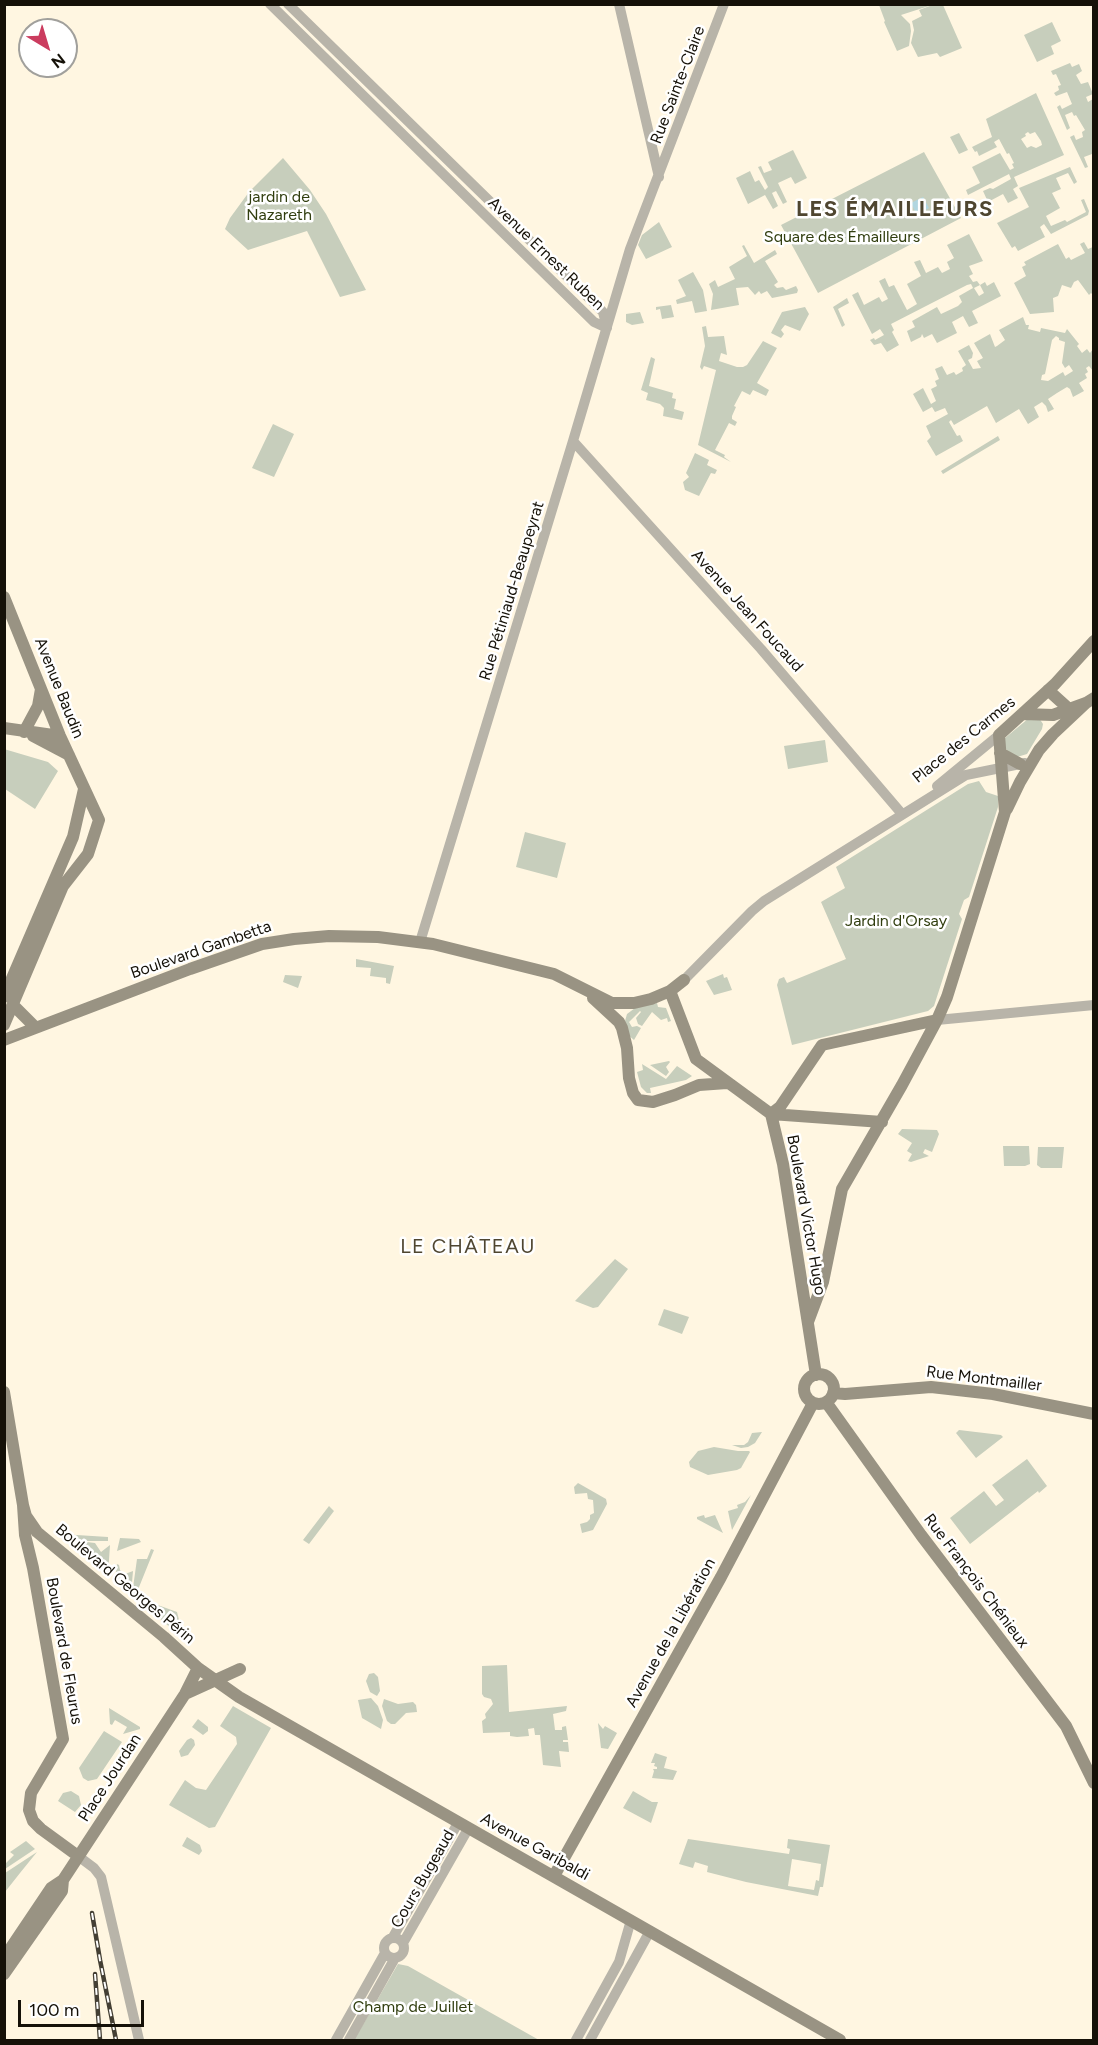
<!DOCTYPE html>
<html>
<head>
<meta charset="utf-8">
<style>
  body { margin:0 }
  #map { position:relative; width:1098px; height:2045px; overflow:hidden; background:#fff6e1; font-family:Figtree,sans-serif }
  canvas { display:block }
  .frame { position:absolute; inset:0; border:6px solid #151108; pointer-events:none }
  .north { position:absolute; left:18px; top:18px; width:60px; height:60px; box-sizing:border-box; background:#fff; border:2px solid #a1a09c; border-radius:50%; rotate:142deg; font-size:16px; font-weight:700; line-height:24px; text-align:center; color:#151108 }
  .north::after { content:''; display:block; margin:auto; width:21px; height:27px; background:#cb3c5f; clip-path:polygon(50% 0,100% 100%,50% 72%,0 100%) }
  .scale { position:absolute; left:18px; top:2000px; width:126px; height:27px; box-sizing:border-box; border:3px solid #151108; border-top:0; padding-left:8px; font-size:18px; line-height:21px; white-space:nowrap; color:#151108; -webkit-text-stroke:4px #fff; paint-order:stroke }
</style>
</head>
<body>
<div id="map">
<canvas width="1098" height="2045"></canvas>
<div class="frame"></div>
<div class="north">N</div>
<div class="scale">100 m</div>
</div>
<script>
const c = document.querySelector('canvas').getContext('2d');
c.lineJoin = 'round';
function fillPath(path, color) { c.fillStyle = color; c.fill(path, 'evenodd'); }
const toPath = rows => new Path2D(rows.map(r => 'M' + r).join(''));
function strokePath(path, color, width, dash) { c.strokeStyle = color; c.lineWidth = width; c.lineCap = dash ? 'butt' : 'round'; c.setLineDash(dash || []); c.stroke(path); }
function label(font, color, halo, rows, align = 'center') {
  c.font = font + ' Figtree,sans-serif'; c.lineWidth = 5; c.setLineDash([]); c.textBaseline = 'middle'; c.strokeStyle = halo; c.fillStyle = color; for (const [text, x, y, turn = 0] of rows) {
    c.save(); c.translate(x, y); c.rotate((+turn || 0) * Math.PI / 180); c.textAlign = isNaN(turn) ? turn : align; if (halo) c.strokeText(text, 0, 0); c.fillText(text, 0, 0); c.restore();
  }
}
fillPath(toPath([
  [935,4,943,5,962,48,940,57,937,53,918,57,911,43,914,30,912,21,922,16,919,10],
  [879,5,932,5,901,15,910,24,911,31,909,46,897,51,884,22,885,21],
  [1052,22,1061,41,1051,46,1054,54,1037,62,1024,35],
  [1070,63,1072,67,1079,64,1082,71,1076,75,1081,84,1088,82,1093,94,1086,97,1088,102,1093,99,1093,157,1092,154,1084,157,1088,167,1085,168,1070,137,1074,135,1076,140,1083,137,1082,132,1085,130,1076,115,1074,116,1072,112,1065,115,1070,128,1067,130,1057,107,1060,105,1062,109,1072,104,1067,92,1056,96,1054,93,1059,90,1058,86,1061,85,1056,74,1053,75,1051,71],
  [1036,93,1064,155,1014,177,1018,186,1013,189,1018,198,1008,203,1003,194,988,202,983,191,990,188,993,189,1011,179,1009,174,968,195,966,190,980,183,972,167,1000,153,1010,170,1014,168,1012,164,1014,163,1009,153,1007,154,999,139,994,142,997,147,979,156,977,151,975,152,972,147,992,137,986,119],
  [1028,132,1030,134,1035,132,1041,141,1042,145,1036,148,1031,146,1027,148,1021,139,1026,136,1025,134],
  [959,133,968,150,959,154,950,137],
  [793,150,807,178,795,184,791,177,778,183,787,202,783,204,776,191,772,193,778,206,773,209,765,195,748,204,736,178,750,171,755,182,759,180,765,190,768,187,758,167,761,166,764,173,772,170,768,162],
  [924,152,961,218,818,293,781,225],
  [283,158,310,190,326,214,366,290,340,297,307,231,248,250,225,229,230,218,249,192],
  [1070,167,1077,182,1074,184,1068,173,1056,178,1061,189,1052,193,1060,208,1046,216,1051,226,1065,220,1067,222,1086,212,1081,200,1084,199,1089,211,1088,215,1051,234,1044,224,1040,227,1045,237,1018,251,1015,246,1012,248,997,223,1029,207,1019,188],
  [659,222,672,247,646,259,638,245,642,235],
  [969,234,983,261,969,266,973,274,969,276,973,282,977,281,980,285,974,288,979,296,984,293,980,285,985,282,987,286,994,282,1001,296,972,311,978,323,969,327,963,316,952,322,957,333,937,343,932,334,924,338,922,334,921,337,911,342,907,331,915,327,912,321,937,307,941,314,958,306,962,302,959,296,973,288,971,284,967,285,891,324,894,330,892,332,899,345,887,352,881,343,874,345,870,340,874,338,875,340,884,335,880,329,872,334,852,295,858,292,864,305,879,297,882,302,888,299,879,281,885,278,889,287,894,285,907,310,917,304,907,284,921,276,914,262,920,260,926,273,938,267,942,273,950,269,947,262,954,258,947,245],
  [1084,242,1088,249,1093,247,1093,295,1091,293,1089,295,1078,280,1074,282,1071,288,1062,285,1058,296,1053,298,1054,312,1030,314,1014,283,1026,276,1022,267,1026,265,1024,262,1058,244,1066,259,1069,257,1071,260,1085,253,1080,244],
  [744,245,754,263,775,250,777,254,765,261,778,282,774,285,777,288,783,287,786,290,796,286,798,290,797,293,772,298,767,291,761,294,759,291,755,295,748,287,736,288,739,305,711,310,713,294,709,284,715,280,718,287,735,279,729,267,747,256,742,246],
  [693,272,703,290,707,311,695,313,692,301,677,304,676,300,686,296,678,280],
  [847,298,849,303,838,309,845,325,842,327,833,307],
  [671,305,674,317,662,319,660,309,656,310,656,307],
  [805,307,809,314,800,331,785,325,781,330,784,334,781,338,771,333,782,312],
  [640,312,644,323,632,325,626,322,626,314],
  [1023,317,1026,325,1029,325,1028,329,1040,332,1041,328,1065,333,1067,329,1079,344,1077,346,1082,353,1087,349,1090,353,1093,349,1093,371,1089,366,1086,368,1088,372,1085,374,1087,378,1079,383,1084,391,1073,397,1070,389,1067,387,1057,393,1048,399,1054,409,1048,412,1046,406,1042,402,1034,407,1039,417,1028,424,1019,409,996,423,987,406,954,425,951,420,949,422,957,436,960,435,963,441,936,456,927,441,931,437,926,426,948,414,945,408,935,412,932,407,923,412,913,394,923,388,931,404,936,401,931,389,937,386,935,381,939,379,935,369,942,366,947,375,954,372,956,375,963,371,962,368,966,365,958,351,969,345,973,353,972,358,968,360,973,369,981,368,977,361,983,358,974,343,990,334,995,347,997,346,1005,340,999,330],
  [1056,336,1059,338,1059,340,1065,342,1062,363,1065,368,1069,365,1073,371,1065,376,1063,372,1048,381,1041,380,1042,375,1045,374,1052,340],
  [706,326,708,337,724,336,727,355,721,353,719,361,737,367,743,367,747,365,763,341,777,348,757,383,769,390,766,396,753,390,750,395,742,391,734,406,736,407,732,416,732,419,737,422,735,426,729,423,715,450,725,455,724,457,731,462,698,445,716,370,704,366,702,370,700,367,705,346,702,327],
  [651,357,655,359,649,386,673,393,672,398,676,399,674,409,684,412,682,420,663,416,664,408,660,404,646,400,648,393,641,390],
  [273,424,294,434,274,477,252,468],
  [998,436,1000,440,943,474,941,471],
  [695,453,709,460,707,465,717,470,715,474,711,473,699,496,685,490,683,482,689,477,686,473],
  [1029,718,1039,718,1043,724,1042,729,1027,754,1017,757,1007,751,1005,747,1005,738],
  [825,740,828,762,788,769,784,746],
  [4,749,48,762,58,771,35,809,5,789],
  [979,781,986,792,998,796,998,807,969,897,964,900,959,914,962,919,934,1006,928,1011,792,1045,777,985,779,979,784,977,787,983,846,959,821,902,845,888,836,867,968,784],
  [525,832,566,843,557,878,516,867],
  [356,959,394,966,390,984,386,983,386,978,370,976,371,968,356,967],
  [723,974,724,978,727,977,732,990,714,995,706,981],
  [285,975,302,976,298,988,283,982],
  [657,1003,658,1007,666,1008,671,1021,668,1022,667,1018,661,1020,652,1012,642,1026,638,1024,636,1018,641,1012,640,1011,629,1022,632,1027,637,1026,641,1028,634,1040,627,1034,625,1021,627,1014,635,1008],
  [669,1061,670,1062,666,1067,669,1072,666,1076,650,1065],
  [642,1064,666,1079,677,1066,692,1076,686,1080,650,1088,651,1093,647,1093,641,1087,637,1072,643,1070],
  [902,1129,937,1130,939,1134,932,1152,925,1149,923,1153,929,1156,911,1162,908,1161,912,1154,907,1151,912,1143,898,1134],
  [1003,1146,1029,1146,1030,1164,1025,1166,1004,1166],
  [1038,1147,1064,1147,1062,1168,1041,1168,1037,1165],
  [615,1259,628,1269,598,1307,593,1308,575,1301],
  [664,1309,689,1317,682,1334,658,1325],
  [959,1430,1001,1435,1003,1437,976,1458,956,1433],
  [762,1432,755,1443,748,1447,741,1448,732,1445,744,1445,748,1442,752,1433],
  [714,1447,738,1451,749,1451,750,1452,741,1468,737,1470,708,1475,690,1467,689,1462,698,1451],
  [1027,1459,1047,1486,1039,1493,1038,1491,970,1544,950,1518,984,1491,996,1506,1004,1500,992,1485],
  [578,1483,606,1499,607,1504,593,1530,582,1533,580,1524,587,1522,590,1519,590,1515,594,1513,593,1500,588,1499,587,1493,575,1494,574,1487],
  [751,1495,732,1530,728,1511,738,1508,737,1505,745,1502],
  [329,1506,334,1511,309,1544,303,1540],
  [704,1515,705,1518,715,1515,723,1533,697,1519,697,1517],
  [61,1534,108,1537,108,1541,78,1541,95,1543,101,1552,110,1545,108,1575],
  [120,1538,139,1539,141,1542,117,1551],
  [151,1549,154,1550,135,1597,132,1595,137,1559,147,1559],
  [117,1564,119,1565,120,1570,125,1574,133,1571,131,1594,115,1580],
  [144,1596,155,1604,177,1612,179,1620,174,1628,179,1632,178,1634,140,1602],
  [507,1665,509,1712,567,1706,566,1711,553,1714,555,1730,562,1730,562,1727,566,1726,568,1740,563,1740,563,1742,568,1742,569,1752,559,1751,561,1767,543,1765,540,1735,535,1735,534,1728,528,1729,529,1736,517,1737,510,1736,510,1732,483,1733,482,1721,486,1718,485,1714,493,1704,491,1699,484,1697,482,1694,482,1666],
  [374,1673,378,1677,380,1691,377,1696,370,1692,366,1681,369,1674],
  [371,1698,378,1706,383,1720,381,1729,362,1718,358,1700],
  [384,1699,398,1704,413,1702,416,1705,417,1712,406,1713,395,1724,391,1724,387,1721,382,1706],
  [233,1706,271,1728,215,1827,209,1828,169,1805,185,1780,196,1788,206,1790,237,1744,236,1737,220,1726],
  [109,1708,140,1727,140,1729,123,1734,127,1727,115,1720,112,1725,110,1724],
  [198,1719,208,1727,208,1731,203,1735,192,1727],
  [598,1723,603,1729,605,1726,617,1733,608,1749,601,1748],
  [104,1731,122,1742,97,1779,88,1781,83,1778,79,1768],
  [191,1738,194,1740,195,1745,188,1755,181,1757,179,1751,187,1740],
  [655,1753,667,1757,664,1768,677,1771,673,1780,652,1778,654,1771,653,1769,657,1769,657,1767,654,1766,655,1763,651,1763],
  [71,1791,79,1796,81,1805,75,1812,58,1801,63,1793],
  [633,1791,652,1802,658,1802,651,1823,623,1808],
  [187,1837,200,1845,202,1851,199,1855,182,1846],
  [688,1839,789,1854,790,1849,787,1848,788,1839,830,1845,823,1887,820,1887,818,1896,746,1882,707,1872,708,1866,695,1862,693,1868,679,1864],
  [792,1859,821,1864,819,1881,816,1880,814,1890,788,1886],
  [26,1841,35,1849,5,1869,5,1864,14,1855,10,1852],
  [37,1852,20,1873,5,1892,5,1873],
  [398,1964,408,1966,539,2040,354,2040]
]), '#c7cebc');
fillPath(toPath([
  [923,197,929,208,917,215,911,203]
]), '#b1d6e0');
strokePath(toPath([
  [270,4,594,322,607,328],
  [288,4,599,308,603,312,607,328],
  [619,4,659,177],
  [573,441,761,649,902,814],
  [937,786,999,735],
  [420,942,573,441,630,249,724,4],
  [684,980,752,911,764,901,966,775,1025,763],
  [937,1020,1094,1005],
  [78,1856,94,1868,101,1877,139,2040],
  [393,1937,458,1823],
  '384 1948a10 10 0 1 1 20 0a10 10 0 1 1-20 0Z',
  [403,1943,468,1829],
  [336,2040,385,1953],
  [349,2040,395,1958],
  [576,2040,619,1962,631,1920],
  [590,2040,650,1931]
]), '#b8b4a9', 10);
strokePath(toPath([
  [4,597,60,736,99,820,88,854,63,886,4,1025],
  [1048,690,1069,709],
  [1024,714,1053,715,1086,703,1094,698],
  [4,728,60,736],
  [24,732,38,706,41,689],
  [33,736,69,755],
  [1000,753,1020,764],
  [1007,809,1020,782,1039,750,1053,734,1086,703],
  [670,991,696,1059,771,1114,783,1164,816,1375],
  [4,997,73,837,84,789],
  [593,998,619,1022,622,1028,627,1048,629,1078,633,1093,638,1100,653,1102,675,1095,699,1085,727,1083],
  [14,1006,35,1027],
  [4,1040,190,969,262,944,294,939,329,936,378,937,433,944,554,974,612,1003,634,1003,651,999,670,991,684,980],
  [771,1114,780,1107,822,1045,937,1020],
  [771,1114,882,1122],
  [808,1322,823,1282,842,1189,902,1085,937,1020,947,997,1005,812,999,735,1055,684,1094,641],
  '804 1389a15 15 0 1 1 30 0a15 15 0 1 1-30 0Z',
  [4,1392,23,1505,25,1535,33,1568,63,1739,31,1793,29,1810,33,1821,41,1829,78,1856],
  [833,1393,845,1394,931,1387,993,1394,1094,1414],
  [826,1402,921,1535,1066,1726,1094,1783],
  [23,1505,26,1516,37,1532,164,1637,198,1668,239,1697,840,2040],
  [185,1694,240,1669],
  [554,1876,721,1577,813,1403],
  [4,1958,51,1888,63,1880,185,1694,198,1668],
  [4,1974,62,1891,63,1880]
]), '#999383', 12);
const rail = toPath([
  [92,1913,100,1960,116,2040],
  [95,1974,100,2040]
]);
strokePath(rail, '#443f34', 4.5);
strokePath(rail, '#fff', 2, [7]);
label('16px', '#151108', '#fff', [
  ["Rue Sainte-Claire",678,85,-69],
  ["Avenue Ernest Ruben",546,254,44],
  ["Rue Pétiniaud-Beaupeyrat",512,591,-73],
  ["Avenue Jean Foucaud",747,611,48],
  ["Avenue Baudin",59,688,68],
  ["Place des Carmes",964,740,-39],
  ["Boulevard Gambetta",201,950,-19],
  ["Boulevard Victor Hugo",806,1215,80],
  ["Rue Montmailler",984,1379,7],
  ["Rue François Chénieux",976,1581,53],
  ["Boulevard Georges Périn",125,1584,40],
  ["Avenue de la Libération",671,1633,-61],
  ["Boulevard de Fleurus",64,1651,80],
  ["Place Jourdan",110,1778,-57],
  ["Avenue Garibaldi",535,1847,29],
  ["Cours Bugeaud",423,1879,-60]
]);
label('16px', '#313e0f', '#fff', [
  ["jardin de",279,197],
  ["Nazareth",279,215],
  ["Square des Émailleurs",842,237],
  ["Jardin d'Orsay",896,921],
  ["Champ de Juillet",413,2007]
]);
c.letterSpacing = '1.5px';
label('20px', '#4f4630', '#fff', [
  ["LE CHÂTEAU",468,1247]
]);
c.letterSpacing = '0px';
c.letterSpacing = '1.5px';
label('bold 22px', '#4f4630', '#fff', [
  ["LES ÉMAILLEURS",895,210]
]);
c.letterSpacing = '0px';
</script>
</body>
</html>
